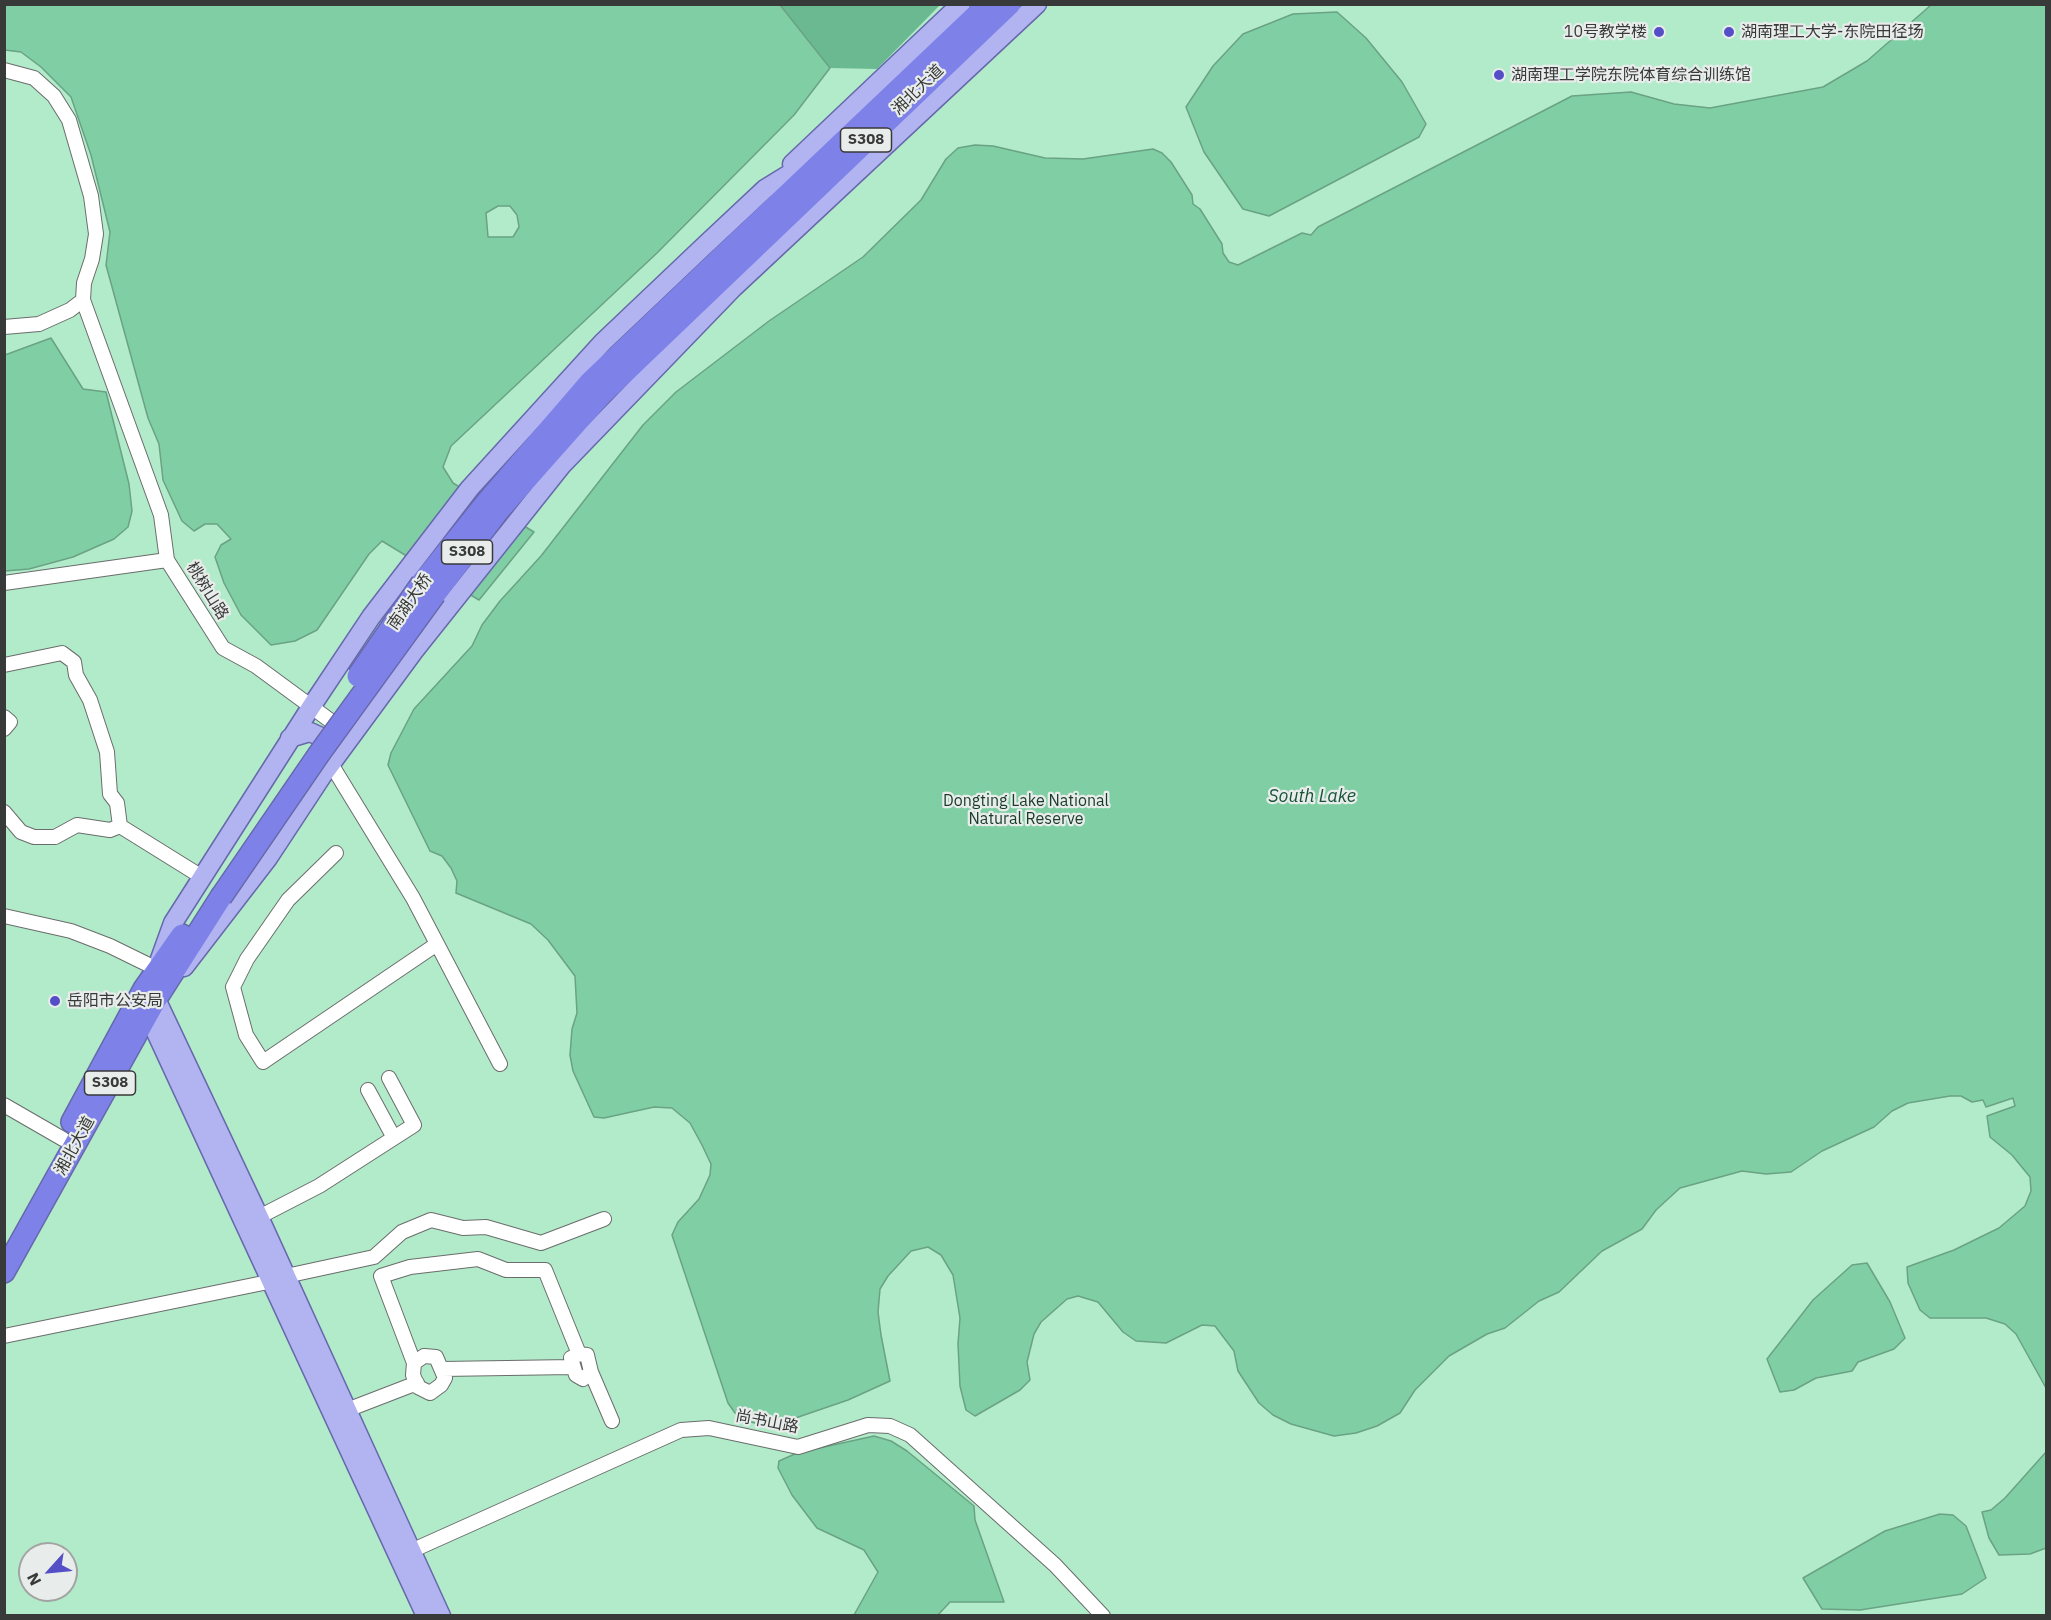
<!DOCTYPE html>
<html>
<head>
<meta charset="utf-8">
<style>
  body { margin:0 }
  #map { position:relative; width:2051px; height:1620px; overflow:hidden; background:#e8ecea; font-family:"IBM Plex Sans",sans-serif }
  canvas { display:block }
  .frame { position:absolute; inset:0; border:6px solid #383939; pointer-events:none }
  .north { position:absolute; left:18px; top:1542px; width:60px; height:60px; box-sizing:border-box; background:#e8ecea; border:2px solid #a2a4a3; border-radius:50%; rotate:243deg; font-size:16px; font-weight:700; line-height:24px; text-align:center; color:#383939 }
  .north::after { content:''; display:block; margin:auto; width:21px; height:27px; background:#554fc7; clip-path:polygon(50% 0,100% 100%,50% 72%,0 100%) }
</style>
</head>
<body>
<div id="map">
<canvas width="2051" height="1620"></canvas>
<div class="frame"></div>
<div class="north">N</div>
</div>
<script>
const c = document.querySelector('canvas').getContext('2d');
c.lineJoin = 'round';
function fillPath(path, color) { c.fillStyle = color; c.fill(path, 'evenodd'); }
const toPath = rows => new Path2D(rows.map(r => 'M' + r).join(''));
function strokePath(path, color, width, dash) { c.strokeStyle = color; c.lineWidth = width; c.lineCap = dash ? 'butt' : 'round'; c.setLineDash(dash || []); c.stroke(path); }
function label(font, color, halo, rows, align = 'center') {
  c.font = font + ' "IBM Plex Sans","Noto Sans SC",sans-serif'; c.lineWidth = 4.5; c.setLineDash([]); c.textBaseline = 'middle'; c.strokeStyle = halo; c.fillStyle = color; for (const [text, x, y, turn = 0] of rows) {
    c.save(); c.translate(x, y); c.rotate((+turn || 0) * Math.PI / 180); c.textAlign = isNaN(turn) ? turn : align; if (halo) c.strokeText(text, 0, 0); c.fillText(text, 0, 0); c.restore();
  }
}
fillPath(toPath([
  [5,5,2046,5,2046,1615,5,1615],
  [30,1554,66,1554,66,1590,30,1590]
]), '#b1ebca');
fillPath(toPath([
  [780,5,940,5,877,69,830,68]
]), '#6ab990');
const water = toPath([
  [4,5,780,5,830,68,794,115,657,253,451,446,443,467,453,483,534,532,479,600,382,541,369,554,317,630,295,641,271,645,241,615,224,583,215,557,221,545,231,539,217,524,205,524,194,531,182,521,163,480,159,444,148,418,106,265,110,232,91,155,71,97,41,67,21,52,5,50,4,5],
  [498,206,510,206,517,215,519,227,513,237,488,237,486,213,498,206],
  [1931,5,2046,5,2046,1388,2016,1334,2005,1324,1986,1318,1930,1318,1920,1310,1908,1283,1907,1267,1954,1250,1999,1228,2025,1206,2031,1191,2030,1177,2012,1155,1990,1137,1987,1116,2015,1106,2013,1098,1986,1107,1983,1100,1972,1102,1961,1096,1950,1096,1908,1103,1892,1111,1874,1127,1822,1151,1791,1172,1766,1174,1742,1171,1680,1188,1656,1210,1642,1229,1602,1251,1559,1292,1539,1301,1505,1328,1487,1334,1449,1356,1415,1390,1400,1413,1377,1426,1356,1433,1334,1436,1291,1424,1273,1415,1259,1403,1238,1371,1234,1351,1215,1326,1202,1325,1166,1343,1136,1341,1123,1332,1098,1302,1078,1296,1067,1299,1041,1322,1034,1334,1027,1362,1030,1380,1020,1390,975,1416,966,1410,960,1386,958,1344,960,1318,953,1275,941,1255,928,1247,911,1251,888,1276,880,1289,878,1312,881,1335,890,1381,848,1400,778,1424,759,1424,747,1421,735,1413,728,1403,672,1235,678,1222,699,1199,710,1175,711,1164,702,1145,690,1123,672,1108,654,1107,604,1118,594,1117,573,1071,570,1055,572,1029,577,1013,575,976,548,940,531,924,456,893,457,881,451,868,442,856,430,851,388,765,391,753,414,709,472,646,482,625,500,601,541,556,643,425,676,392,769,321,863,257,921,200,946,159,958,148,975,145,993,146,1045,158,1083,159,1153,149,1162,153,1171,162,1192,195,1193,204,1200,209,1222,244,1223,253,1229,262,1238,265,1302,233,1311,235,1318,227,1572,96,1631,92,1674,104,1710,108,1823,87,1867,61,1931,5],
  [1337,12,1366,38,1402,82,1426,124,1419,137,1269,216,1243,209,1204,152,1186,107,1213,66,1243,34,1293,14,1337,12],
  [51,338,83,389,106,392,129,484,132,511,128,527,114,539,73,557,29,569,5,571,5,355,51,338],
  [1867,1263,1890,1302,1905,1338,1894,1349,1858,1362,1852,1371,1816,1378,1794,1390,1780,1392,1767,1359,1813,1300,1852,1265,1867,1263],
  [874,1436,891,1441,907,1451,974,1506,975,1520,1004,1602,950,1602,938,1615,854,1615,878,1572,864,1550,817,1528,792,1495,778,1468,779,1461,797,1453,874,1436],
  [2046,1452,2046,1548,2030,1554,1999,1555,1989,1538,1982,1512,1991,1510,2005,1498,2046,1452],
  [1940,1514,1953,1515,1966,1526,1986,1578,1962,1594,1860,1610,1822,1609,1803,1578,1885,1531,1940,1514]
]);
fillPath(water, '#80cfa4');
strokePath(water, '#6aa284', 1.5);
const minor = toPath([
  [4,70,34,78,54,96,69,120,91,196,96,234,92,259,84,283,83,300,161,515,167,560],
  [4,327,39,324,70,310,83,300],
  [4,583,167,560,223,648,256,666,343,730],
  [4,665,62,653,74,662,76,675,90,700,107,752,110,794,117,803,120,826,202,877],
  [4,717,10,722,4,729],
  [331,764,413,898,500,1064],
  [4,812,21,832,34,837,55,837,77,825,110,830,120,826],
  [336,853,288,900,247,959,233,987,246,1035,263,1062,437,944],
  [4,916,71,931,110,946,157,969],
  [368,1090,394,1138],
  [4,1105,63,1139],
  [259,1217,319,1186,414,1125,389,1078],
  [286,1276,374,1257,402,1232,431,1220,463,1228,486,1227,541,1243,604,1219],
  [4,1336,273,1281],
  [414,1363,424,1356,436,1357,445,1378,441,1385,430,1393,418,1387,413,1375,414,1363,381,1276,410,1267,478,1259,506,1270,545,1270,579,1354],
  [442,1369,572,1367],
  [591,1372,587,1355,579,1354,571,1358,576,1375,583,1379,591,1372,612,1421],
  [347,1410,417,1383],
  [411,1551,681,1430,709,1428,798,1447,868,1425,890,1426,910,1435,1055,1565,1103,1616]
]);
const major = toPath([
  [792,164,961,4],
  [290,738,310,732,321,737,328,748,330,756],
  [160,959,173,923,311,707,371,617,470,488,603,342,702,248,765,189,822,154],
  [184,967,268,858,322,776,414,651,562,465,733,288,1037,4],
  [147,991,156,999,259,1217,441,1616],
  [138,1009,148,1015,426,1616]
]);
const highway = toPath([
  [422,583,486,503,590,382,988,4],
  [435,594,499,510,601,395,1010,4],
  [72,1122,144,989,182,935],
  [4,1272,156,999,221,897]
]);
strokePath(minor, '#6a6d6b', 16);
strokePath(major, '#6668ab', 21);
strokePath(highway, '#6668ab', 24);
strokePath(minor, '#fff', 14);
strokePath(major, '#b2b4f1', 18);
strokePath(highway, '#7e82e8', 21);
const highwayBridge = toPath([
  [358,676,422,583],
  [221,897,319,754,435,594]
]);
strokePath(highwayBridge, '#6668ab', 24, []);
strokePath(highwayBridge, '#7e82e8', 21);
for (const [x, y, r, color] of [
  [1659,32,6,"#554fc7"],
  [1729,32,6,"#554fc7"],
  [1499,75,6,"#554fc7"],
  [55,1001,6,"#554fc7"]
]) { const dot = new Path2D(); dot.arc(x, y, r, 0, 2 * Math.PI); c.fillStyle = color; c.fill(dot); strokePath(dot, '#e8ecea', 2); }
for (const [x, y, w] of [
  [866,140,51],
  [467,552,51],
  [110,1083,51]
]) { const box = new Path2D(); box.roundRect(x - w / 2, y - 12, w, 24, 4.5); c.fillStyle = '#e8ecea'; c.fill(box); strokePath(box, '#383939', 1.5); }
label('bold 15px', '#383939', null, [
  ["S308",866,140],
  ["S308",467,552],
  ["S308",110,1083]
]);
label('16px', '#383939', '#e8ecea', [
  ["10号教学楼",1647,32,"right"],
  ["湖南理工大学-东院田径场",1741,32],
  ["湖南理工学院东院体育综合训练馆",1511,75],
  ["岳阳市公安局",67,1001]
], 'left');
label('16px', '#383939', '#e8ecea', [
  ["湘北大道",918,90,-44],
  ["桃树山路",207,591,58],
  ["南湖大桥",410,602,-55],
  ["湘北大道",75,1146,-61],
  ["尚书山路",767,1422,11]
]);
label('16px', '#193c2a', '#e8ecea', [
  ["Dongting Lake National",1026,801],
  ["Natural Reserve",1026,819]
]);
label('italic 18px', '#165337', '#e8ecea', [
  ["South Lake",1312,797]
]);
</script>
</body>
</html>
